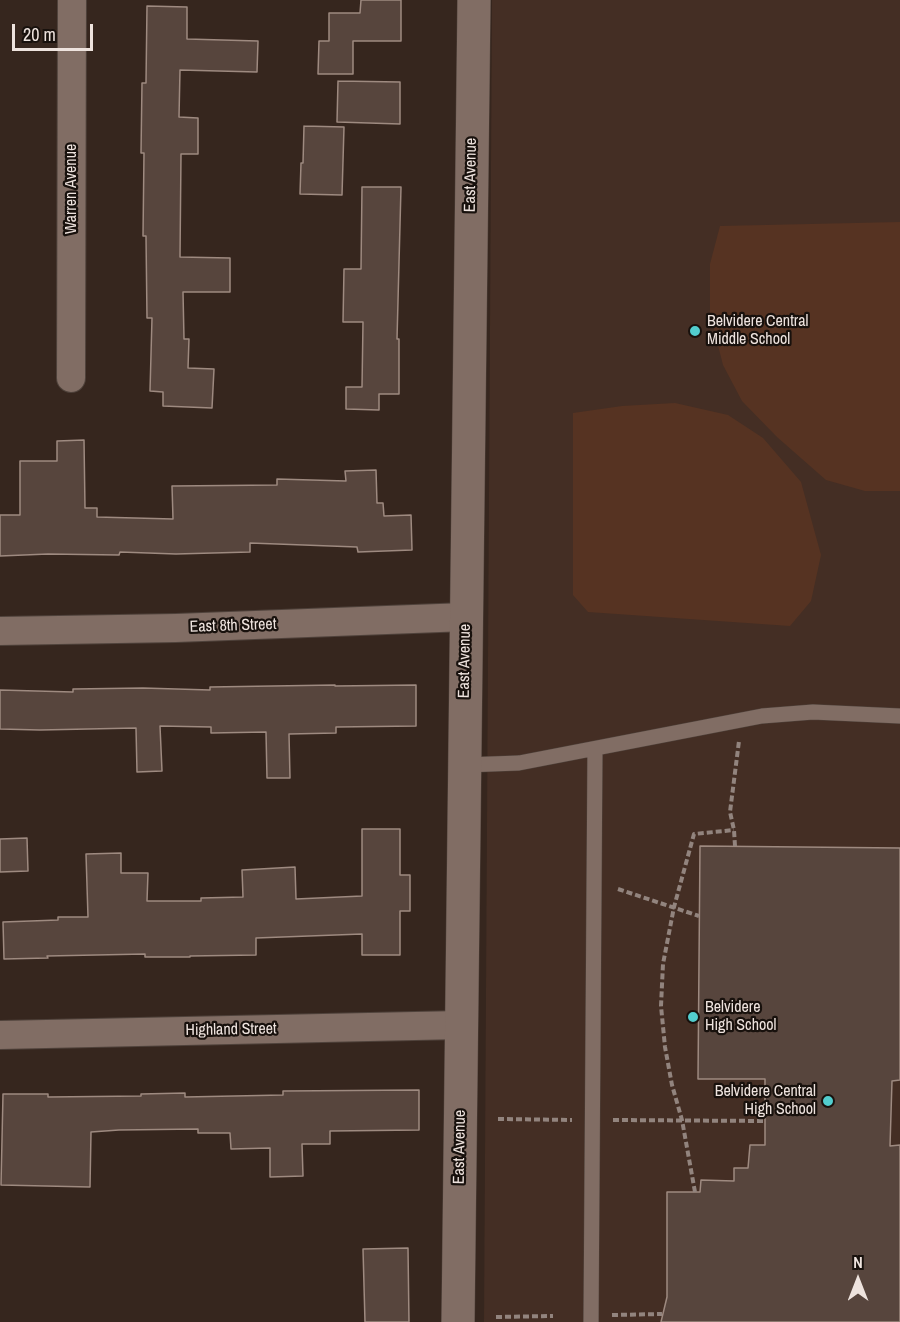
<!DOCTYPE html>
<html>
<head>
<meta charset="utf-8">
<style>
  body { margin:0 }
  #map { position:relative; width:900px; height:1322px; overflow:hidden; background:#36261e; font-family:"Archivo Narrow",sans-serif }
  canvas { display:block }
  .north { position:absolute; left:828px; top:1250px; width:60px; height:60px; -webkit-text-stroke:4px #18110d; paint-order:stroke; rotate:0deg; font-size:16px; font-weight:700; line-height:24px; text-align:center; color:#eee3de }
  .north::after { content:''; display:block; margin:auto; width:21px; height:27px; background:#eee3de; clip-path:polygon(50% 0,100% 100%,50% 72%,0 100%) }
  .scale { position:absolute; left:12px; top:24px; width:81px; height:27px; box-sizing:border-box; border:3px solid #eee3de; border-top:0; padding-left:8px; font-size:18px; line-height:21px; white-space:nowrap; color:#eee3de; -webkit-text-stroke:4px #18110d; paint-order:stroke }
</style>
</head>
<body>
<div id="map">
<canvas width="900" height="1322"></canvas>
<div class="north">N</div>
<div class="scale">20 m</div>
</div>
<script>
const c = document.querySelector('canvas').getContext('2d');
c.lineJoin = 'round';
function fillPath(path, color) { c.fillStyle = color; c.fill(path, 'evenodd'); }
const toPath = rows => new Path2D(rows.map(r => 'M' + r).join(''));
function strokePath(path, color, width, dash) { c.strokeStyle = color; c.lineWidth = width; c.lineCap = dash ? 'butt' : 'round'; c.setLineDash(dash || []); c.stroke(path); }
function label(font, color, halo, rows, align = 'center') {
  c.font = font + ' "Archivo Narrow",sans-serif'; c.lineWidth = 4.5; c.setLineDash([]); c.textBaseline = 'middle'; c.strokeStyle = halo; c.fillStyle = color; for (const [text, x, y, turn = 0] of rows) {
    c.save(); c.translate(x, y); c.rotate((+turn || 0) * Math.PI / 180); c.textAlign = isNaN(turn) ? turn : align; if (halo) c.strokeText(text, 0, 0); c.fillText(text, 0, 0); c.restore();
  }
}
fillPath(toPath([
  [492,0,900,0,900,1322,484,1322]
]), '#442e24');
fillPath(toPath([
  [900,222,900,491,865,491,826,480,777,437,742,401,723,365,710,314,710,264,720,226],
  [675,403,728,415,763,438,801,482,821,555,811,601,790,626,588,612,573,595,573,413,622,406]
]), '#563322');
const building = toPath([
  [361,0,401,0,401,41,353,41,353,74,318,74,319,41,329,41,329,13,360,13,361,0],
  [147,6,187,7,187,39,258,41,257,72,180,70,179,117,198,118,198,154,181,154,180,257,230,258,230,292,183,292,184,339,189,339,188,368,214,369,212,408,163,406,163,392,150,391,152,318,147,318,146,236,143,236,144,153,141,153,142,83,146,83,147,6],
  [338,81,400,82,400,124,337,122,338,81],
  [304,126,344,127,342,195,300,194,301,163,303,163,304,126],
  [362,187,401,187,397,339,399,339,399,394,379,394,379,410,346,409,346,387,362,387,363,322,343,322,344,269,361,269,362,187],
  [84,440,85,508,97,508,97,517,173,519,172,486,277,485,277,479,346,481,345,471,376,470,377,503,383,503,384,516,411,515,412,550,358,552,357,547,250,543,250,552,176,554,120,552,119,555,48,554,0,556,0,515,20,515,20,461,57,461,57,441,84,440],
  [335,685,335,686,416,685,416,726,336,727,336,733,289,734,290,778,267,778,266,732,211,733,211,727,160,726,162,771,137,772,136,728,40,730,0,729,0,690,73,692,73,689,143,688,210,690,210,687,335,685],
  [362,829,400,829,400,875,410,875,410,911,400,911,400,955,362,955,362,934,256,938,256,955,190,956,190,957,145,957,145,954,47,956,48,958,4,959,3,922,58,920,58,917,88,917,86,854,121,853,121,873,148,873,147,901,201,901,201,898,243,897,242,870,295,867,296,899,362,896,362,829],
  [27,838,28,871,0,872,0,839,27,838],
  [700,846,900,848,900,1080,892,1081,890,1146,900,1145,900,1322,661,1322,667,1297,667,1192,700,1192,701,1180,734,1181,734,1168,748,1168,750,1145,765,1145,765,1079,698,1079,700,846],
  [419,1090,419,1130,330,1131,330,1144,302,1144,303,1176,270,1177,270,1148,231,1149,230,1133,198,1133,198,1129,119,1130,91,1132,90,1187,1,1185,3,1094,48,1094,48,1097,141,1096,141,1094,185,1093,185,1097,283,1095,283,1091,419,1090],
  [408,1248,409,1322,365,1322,363,1249,408,1248]
]);
fillPath(building, '#57453d');
strokePath(building, '#9e8a80', 1.5);
const lane = toPath([
  [464,765,519,763,762,716,813,712,900,716],
  [591,1322,595,749]
]);
const street = toPath([
  [71,378,72,0],
  [0,631,176,628,466,617],
  [0,1035,461,1025]
]);
const secondary = toPath([
  [458,1322,474,0]
]);
strokePath(lane, '#4f423b', 16);
strokePath(street, '#4f423b', 30);
strokePath(secondary, '#4f423b', 34);
strokePath(toPath([
  [735,846,734,830,730,812,739,741],
  [618,889,699,916],
  [498,1119,572,1120],
  [613,1120,765,1121],
  [695,1192,682,1120,672,1085,665,1047,661,1006,663,964,674,907,694,834,734,830],
  [612,1315,662,1314],
  [496,1317,553,1316]
]), '#92847e', 4, [6, 3]);
strokePath(lane, '#816d64', 15);
strokePath(street, '#816d64', 28);
strokePath(secondary, '#816d64', 33);
for (const [x, y, r, color] of [
  [695,331,6,"#52cdce"],
  [693,1017,6,"#52cdce"],
  [828,1101,6,"#52cdce"]
]) { const dot = new Path2D(); dot.arc(x, y, r, 0, 2 * Math.PI); c.fillStyle = color; c.fill(dot); strokePath(dot, '#18110d', 2); }
label('16px', '#eee3de', '#18110d', [
  ["East Avenue",471,175,-89],
  ["Warren Avenue",72,189,-90],
  ["East 8th Street",233,626,-2],
  ["East Avenue",465,661,-89],
  ["Highland Street",231,1030,-1],
  ["East Avenue",460,1147,-89]
]);
label('16px', '#eee3de', '#18110d', [
  ["Belvidere Central",707,322],
  ["Middle School",707,340],
  ["Belvidere",705,1008],
  ["High School",705,1026],
  ["Belvidere Central",816,1092,"right"],
  ["High School",816,1110,"right"]
], 'left');
</script>
</body>
</html>
